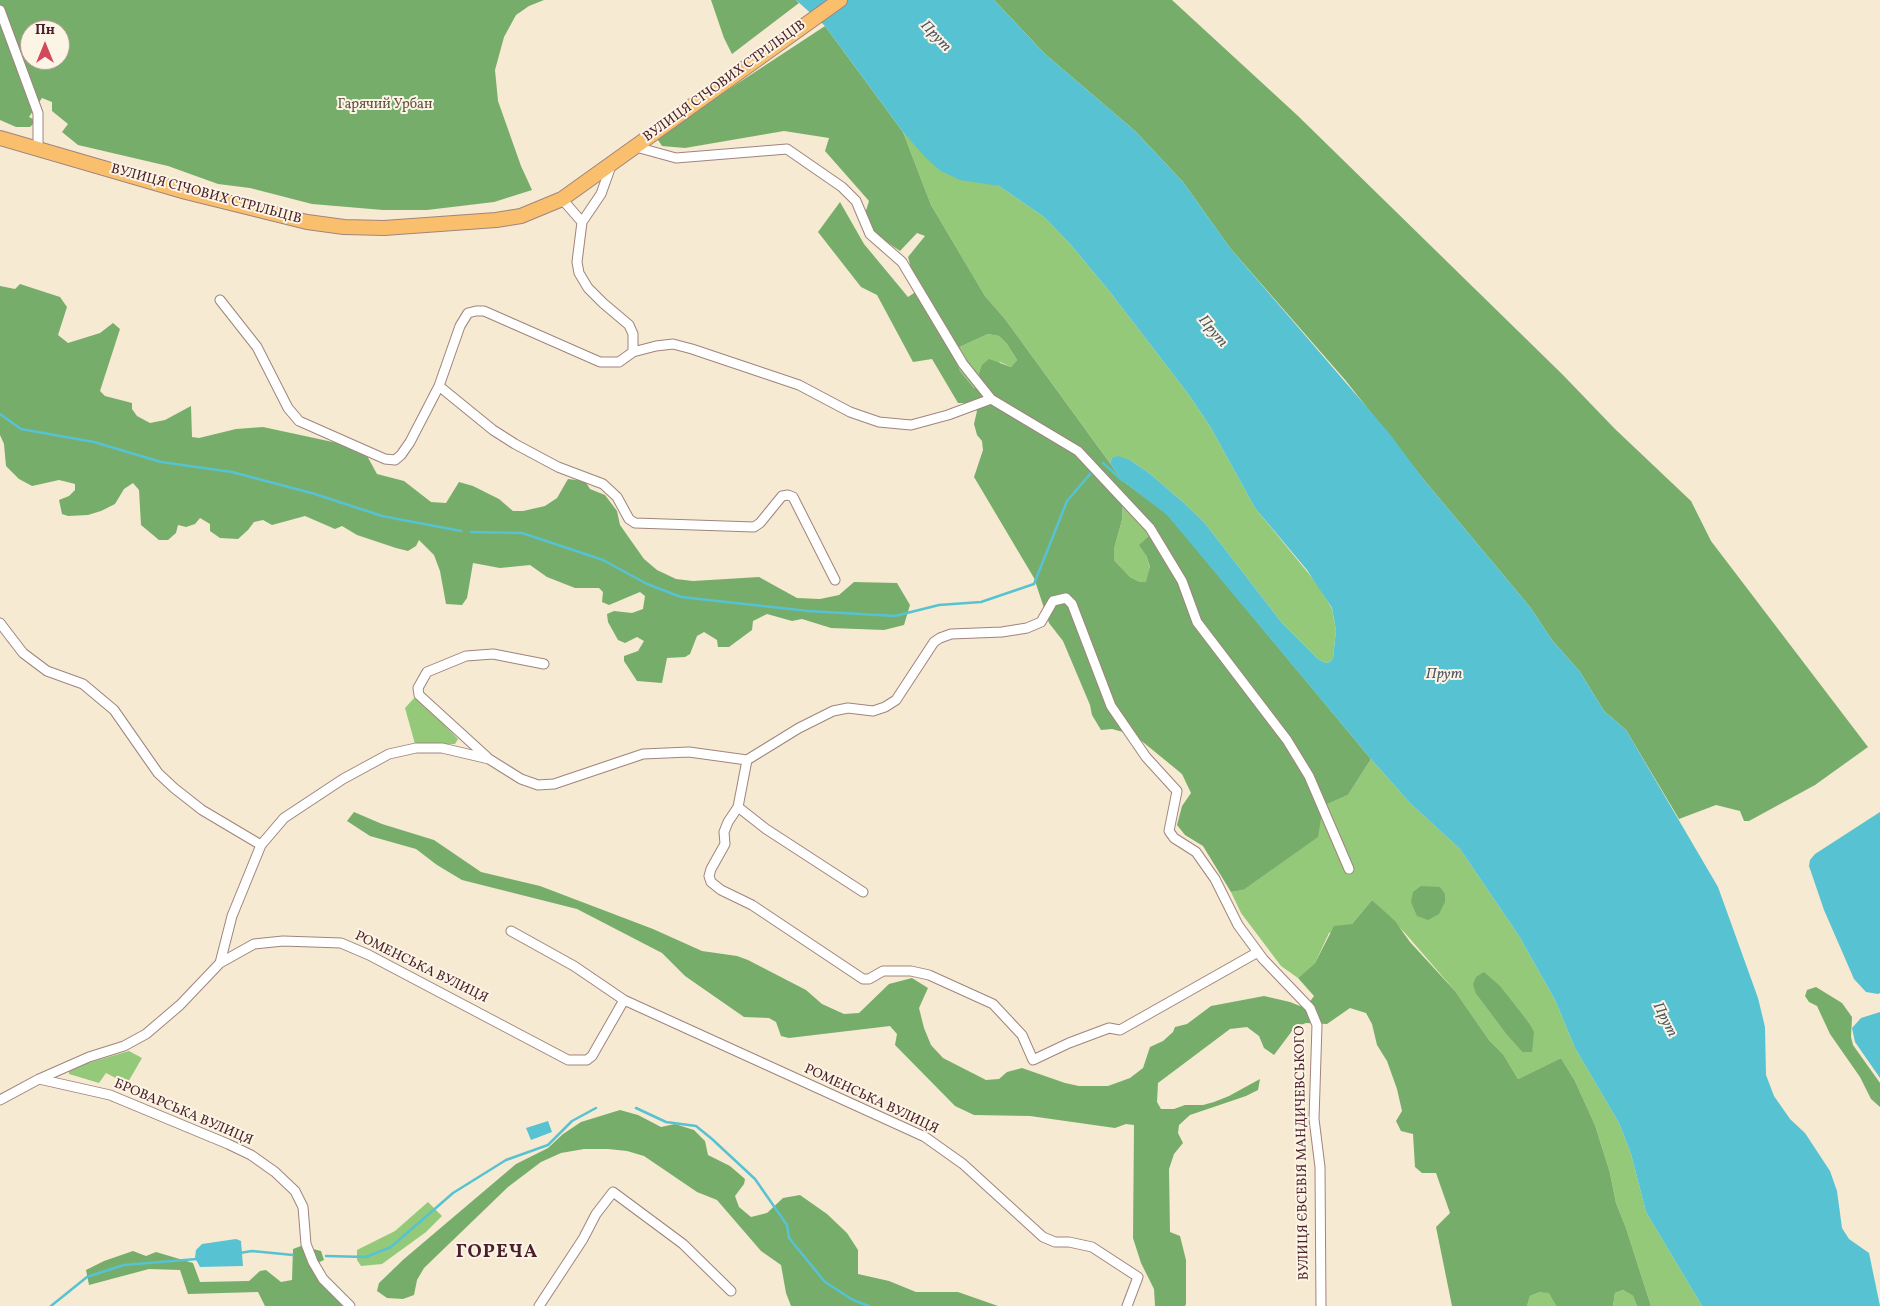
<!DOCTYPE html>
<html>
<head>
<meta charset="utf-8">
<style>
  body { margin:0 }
  #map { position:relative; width:1880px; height:1306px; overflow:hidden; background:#f6ead2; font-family:Vollkorn,serif }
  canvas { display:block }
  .north { position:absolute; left:20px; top:20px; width:50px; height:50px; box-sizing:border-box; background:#fcf5e5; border:1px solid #b59f9b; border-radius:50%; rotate:0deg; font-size:14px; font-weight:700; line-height:20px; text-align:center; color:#4a1f2b }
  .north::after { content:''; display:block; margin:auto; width:18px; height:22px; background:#d1495b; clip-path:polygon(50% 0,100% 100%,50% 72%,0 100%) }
</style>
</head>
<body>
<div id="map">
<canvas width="1880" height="1306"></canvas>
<div class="north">Пн</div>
</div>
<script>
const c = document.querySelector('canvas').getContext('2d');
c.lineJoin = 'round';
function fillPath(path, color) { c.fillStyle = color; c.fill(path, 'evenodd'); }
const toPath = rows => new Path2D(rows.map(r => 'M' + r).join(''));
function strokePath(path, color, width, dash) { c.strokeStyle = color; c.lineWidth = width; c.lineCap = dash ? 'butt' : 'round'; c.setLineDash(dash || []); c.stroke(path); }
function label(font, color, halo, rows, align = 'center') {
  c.font = font + ' Vollkorn,serif'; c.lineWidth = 4; c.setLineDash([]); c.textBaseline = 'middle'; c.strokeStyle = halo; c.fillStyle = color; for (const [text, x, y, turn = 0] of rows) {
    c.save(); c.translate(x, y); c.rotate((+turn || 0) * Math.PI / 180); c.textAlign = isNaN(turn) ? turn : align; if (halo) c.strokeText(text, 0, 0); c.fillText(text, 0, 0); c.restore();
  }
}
fillPath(toPath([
  [903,132,939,170,999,186,1044,217,1071,245,1110,292,1189,395,1211,428,1255,508,1318,585,1332,609,1336,630,1333,658,1330,662,1326,663,1318,659,1282,623,1204,522,1184,503,1149,473,1130,460,1112,458,1110,463,1005,319,985,296,931,205],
  [988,334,999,336,1007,344,1017,360,1011,367,1000,362,983,385,974,388,960,371,953,350],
  [1127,497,1157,529,1146,555,1150,568,1147,582,1140,582,1130,577,1114,560,1114,549,1122,520,1123,501],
  [416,696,458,739,455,744,415,744,405,708],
  [1371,759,1410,803,1460,849,1519,936,1555,1000,1575,1048,1619,1123,1631,1154,1646,1212,1702,1306,1651,1306,1626,1228,1616,1203,1610,1173,1595,1125,1575,1081,1561,1058,1518,1079,1503,1054,1489,1040,1455,991,1405,933,1372,900,1352,924,1329,933,1315,963,1298,978,1281,966,1241,913,1231,892,1243,890,1323,806,1348,795],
  [1476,994,1517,1010,1529,1023,1522,1052,1506,1034],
  [129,1051,142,1058,127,1084,106,1073,99,1083,69,1074,69,1071,74,1067],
  [428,1202,442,1216,426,1232,382,1264,361,1266,357,1260,357,1250,395,1231],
  [1623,1290,1633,1296,1637,1306,1613,1306,1615,1293],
  [1540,1292,1549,1292,1556,1306,1527,1306,1530,1296]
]), '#94c97a');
fillPath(toPath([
  [0,0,544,0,529,6,516,15,504,37,495,70,498,101,521,166,532,190,494,202,427,210,383,210,312,204,250,188,218,184,168,166,78,145,62,132,68,124,52,111,52,102,42,98,29,117,33,119,33,124,30,127,16,127,0,120],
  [30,30,60,30,60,60,30,60],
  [711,0,796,0,799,3,732,54,724,38],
  [994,0,1172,0,1297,115,1563,375,1615,429,1691,501,1711,541,1868,747,1815,785,1749,821,1744,821,1740,811,1716,805,1679,819,1626,730,1604,711,1580,672,1552,640,1530,607,1424,480,1346,381,1230,248,1183,182,1135,131,1045,54],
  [825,26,903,132,931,205,985,296,1005,319,1123,481,1167,514,1371,759,1348,795,1323,806,1318,837,1243,890,1231,892,1203,846,1185,835,1177,825,1182,806,1191,793,1182,774,1138,738,1129,738,1123,732,1112,729,1101,730,1092,715,1090,705,1063,641,1049,623,1034,578,974,477,983,450,982,441,977,435,974,424,977,411,971,403,958,403,932,359,913,362,877,295,861,287,818,232,840,202,864,244,908,297,917,291,908,257,925,236,917,233,900,251,875,234,864,217,869,201,825,151,829,138,784,131,685,148,662,146,656,137],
  [988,334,999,336,1007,344,1017,360,1011,367,989,359,982,365,979,374,982,385,974,388,960,371,953,350],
  [1127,497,1157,529,1139,545,1146,555,1150,567,1146,582,1140,582,1130,577,1114,560,1114,549,1122,520,1123,501],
  [20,284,60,297,67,307,58,335,68,343,100,333,113,323,120,329,100,391,105,396,132,403,132,409,137,416,150,423,165,420,191,406,192,437,199,438,236,429,263,427,342,444,366,454,377,474,404,481,431,502,446,503,459,482,473,486,499,499,513,511,523,511,545,506,557,498,568,479,585,481,590,489,605,495,617,511,620,525,644,559,657,570,676,579,693,581,759,577,797,598,820,599,839,595,854,582,897,583,910,605,904,625,884,630,831,628,802,619,792,621,767,614,753,621,752,630,729,647,718,647,717,640,704,632,697,636,690,654,685,657,667,658,662,683,637,681,624,661,624,656,638,651,644,641,637,637,625,643,618,640,608,622,607,614,614,611,632,613,643,609,645,596,640,592,609,605,602,602,603,592,599,588,575,588,547,577,530,565,500,568,473,563,467,598,462,605,446,604,440,571,434,555,419,540,416,546,408,551,396,548,357,535,342,526,335,529,305,516,272,525,263,520,254,522,248,530,238,539,220,538,210,531,210,524,200,518,195,524,186,527,178,525,176,533,168,540,159,540,141,525,139,490,133,483,124,489,115,504,101,511,88,515,68,516,62,514,59,500,69,496,75,490,75,484,59,480,32,486,19,479,6,466,4,444,0,435,0,286,15,289],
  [354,812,382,824,434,840,481,872,540,886,653,929,702,951,737,956,748,960,806,990,822,1004,844,1014,859,1013,889,984,912,978,928,988,919,1008,924,1028,931,1045,943,1058,986,1080,999,1079,1007,1072,1022,1068,1065,1083,1079,1086,1108,1086,1130,1078,1143,1068,1150,1047,1163,1041,1173,1032,1175,1027,1187,1024,1211,1006,1264,996,1290,1002,1305,1008,1314,996,1298,978,1315,963,1334,926,1352,924,1372,900,1395,921,1410,942,1455,991,1489,1040,1503,1054,1518,1079,1561,1058,1575,1081,1595,1125,1610,1173,1616,1203,1626,1228,1651,1306,1637,1306,1633,1296,1623,1290,1615,1293,1613,1306,1556,1306,1549,1293,1540,1292,1530,1296,1527,1306,1452,1306,1436,1227,1450,1213,1436,1173,1422,1173,1415,1167,1413,1134,1401,1131,1396,1121,1402,1111,1397,1089,1387,1061,1377,1045,1372,1024,1366,1013,1350,1008,1327,1024,1306,1023,1295,1027,1274,1055,1264,1048,1259,1036,1247,1027,1230,1029,1158,1083,1157,1102,1161,1109,1174,1109,1185,1105,1203,1105,1214,1102,1229,1096,1260,1079,1258,1090,1246,1096,1190,1115,1179,1125,1178,1133,1183,1143,1174,1154,1169,1169,1170,1232,1180,1236,1186,1260,1186,1304,1185,1306,1155,1306,1154,1289,1141,1263,1133,1238,1134,1125,1126,1124,1115,1128,1030,1116,974,1115,955,1106,895,1045,897,1034,890,1026,789,1038,781,1036,776,1022,769,1018,744,1017,685,976,662,953,577,909,462,880,437,865,416,849,370,836,347,821],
  [1421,886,1440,887,1445,894,1445,902,1439,914,1428,920,1417,916,1411,902,1413,892],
  [1484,972,1500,986,1529,1023,1534,1032,1532,1052,1522,1052,1506,1034,1476,994,1473,984,1476,977],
  [1816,987,1842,1003,1852,1017,1851,1037,1853,1045,1880,1083,1880,1107,1871,1099,1860,1077,1830,1034,1817,1006,1809,1002,1805,996,1807,990],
  [620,1110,638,1115,661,1127,675,1124,694,1130,705,1141,708,1155,730,1166,745,1179,744,1184,735,1196,739,1207,751,1217,767,1213,783,1198,800,1195,827,1214,847,1233,858,1250,858,1274,889,1281,916,1292,958,1292,998,1306,791,1306,786,1293,781,1265,761,1251,717,1200,697,1192,644,1156,627,1151,608,1149,584,1149,561,1153,541,1162,508,1187,424,1268,417,1280,414,1295,403,1299,387,1298,377,1291,379,1283,404,1259,516,1164,548,1148,563,1134,581,1122],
  [301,1246,321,1251,324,1260,311,1266,320,1280,345,1306,265,1306,258,1292,188,1294,180,1270,149,1269,89,1285,86,1270,104,1261,133,1251,146,1256,156,1252,193,1263,200,1282,249,1281,260,1271,266,1270,281,1282,292,1280,293,1249]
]), '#77ad6a');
fillPath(toPath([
  [796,0,994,0,1045,54,1135,131,1183,182,1230,248,1389,433,1424,480,1530,607,1552,640,1580,672,1604,711,1626,730,1718,887,1758,998,1765,1027,1766,1075,1774,1096,1790,1119,1805,1133,1830,1171,1837,1191,1842,1228,1849,1239,1869,1253,1880,1306,1702,1306,1646,1212,1631,1154,1619,1123,1575,1048,1555,1000,1519,936,1460,849,1410,803,1371,759,1167,515,1123,481,1110,463,1112,458,1118,456,1130,460,1149,473,1184,503,1204,522,1282,623,1318,659,1326,663,1330,662,1333,658,1336,630,1332,608,1307,570,1255,508,1211,428,1189,395,1110,292,1071,245,1044,217,999,186,960,180,939,170,926,158,903,132,825,26],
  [1880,812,1880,993,1878,994,1866,992,1854,979,1824,910,1809,866,1810,860,1815,854],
  [1880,1012,1880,1078,1855,1042,1852,1028,1861,1018],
  [548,1121,552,1132,531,1140,526,1128],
  [236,1239,241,1241,243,1266,200,1267,195,1258,196,1250,202,1244]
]), '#57c2d1');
strokePath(toPath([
  [0,414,21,429,94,442,161,462,232,472,315,494,382,516,461,531],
  [1103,463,1123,481],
  [471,532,522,533,603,560,647,584,681,597,808,611,895,616,939,605,981,602,1034,584,1067,501,1091,473],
  [636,1108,666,1122,696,1126,712,1139,755,1179,787,1225,789,1238,825,1282,853,1300,869,1306],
  [240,1253,252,1251,293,1255],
  [326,1256,366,1257,391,1247,453,1193,506,1160,548,1145,572,1121,596,1108],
  [51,1306,87,1277,96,1274,124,1265,197,1259]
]), '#57c2d1', 2.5);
const street = toPath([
  [0,10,38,113,38,149],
  [636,147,676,158,787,149,842,187,856,201,870,234,902,262,963,364,991,399,1078,451,1150,528,1182,581,1197,622,1287,740,1309,776,1349,869],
  [562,199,582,222,577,262,579,273,588,288,603,303,629,325,633,334,633,352],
  [582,222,601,194,611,166],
  [220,300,257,347,288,408,299,421,385,459,395,460,401,455,410,442,439,386,460,326,468,313,476,311,484,311,600,362,619,362,633,352,656,346,673,344,692,349,799,385,850,412,879,422,911,425,948,415,991,399],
  [439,386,493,430,515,444,558,467,603,484,617,497,629,519,635,523,754,527,760,523,782,496,788,495,793,497,835,580],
  [0,623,23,653,47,671,83,684,114,710,158,773,174,788,202,810,261,845],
  [487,757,419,695,418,688,427,672,466,656,493,654,544,664],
  [747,760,738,807,766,829,863,892],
  [738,807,728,822,724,832,725,844,711,869,709,876,711,882,721,890,752,905,863,979,869,979,883,971,911,971,929,975,993,1004,1022,1035,1033,1060,1069,1043,1109,1028,1120,1030,1258,952],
  [511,931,574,966,624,1000,925,1137,963,1164,1043,1237,1055,1242,1069,1242,1092,1247,1138,1277,1127,1306],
  [220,963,232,916,261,845,284,818,343,779,389,754,416,748,442,748,489,759,521,779,538,785,554,784,643,754,689,752,747,760,799,728,833,711,848,708,873,711,885,707,896,700,934,642,940,638,951,634,1002,632,1027,628,1041,622,1053,601,1066,598,1072,604,1111,706,1146,757,1177,791,1169,831,1174,838,1196,852,1215,879,1238,925,1263,959,1310,1008,1317,1025,1314,1119,1320,1167,1321,1306],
  [39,1079,110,1095,228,1144,251,1155,275,1172,295,1191,303,1207,306,1244,313,1262,323,1279,350,1306],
  [0,1100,39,1079,89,1057,124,1046,146,1034,180,1005,220,963,254,944,283,941,341,943,369,955,568,1060,587,1060,592,1056,624,1000],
  [539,1306,583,1239,596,1214,613,1192,683,1244,731,1291]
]);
const primary = toPath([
  [0,138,186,192,307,222,344,227,384,228,496,220,521,216,562,199,840,0]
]);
strokePath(street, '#a0847e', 11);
strokePath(primary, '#a0847e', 16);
strokePath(street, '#fff', 9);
strokePath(primary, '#f9bf6d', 14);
label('14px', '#4a1f2b', '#fcf5e5', [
  ["ВУЛИЦЯ СІЧОВИХ СТРІЛЬЦІВ",725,82,-36],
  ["ВУЛИЦЯ СІЧОВИХ СТРІЛЬЦІВ",206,195,15],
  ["РОМЕНСЬКА ВУЛИЦЯ",421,968,26],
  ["РОМЕНСЬКА ВУЛИЦЯ",871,1100,25],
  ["БРОВАРСЬКА ВУЛИЦЯ",183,1113,23],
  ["ВУЛИЦЯ ЄВСЕВІЯ МАНДИЧЕВСЬКОГО",1303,1153,-91]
]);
label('14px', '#605243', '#fcf5e5', [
  ["Гарячий Урбан",385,105]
]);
label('italic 15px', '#4f5865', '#fcf5e5', [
  ["Прут",935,37,46],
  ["Прут",1212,332,50],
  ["Прут",1444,675],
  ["Прут",1664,1020,63]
]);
c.letterSpacing = '1px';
label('bold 19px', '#4a1f2b', '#fcf5e5', [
  ["ГОРЕЧА",497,1254]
]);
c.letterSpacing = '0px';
</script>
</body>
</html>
